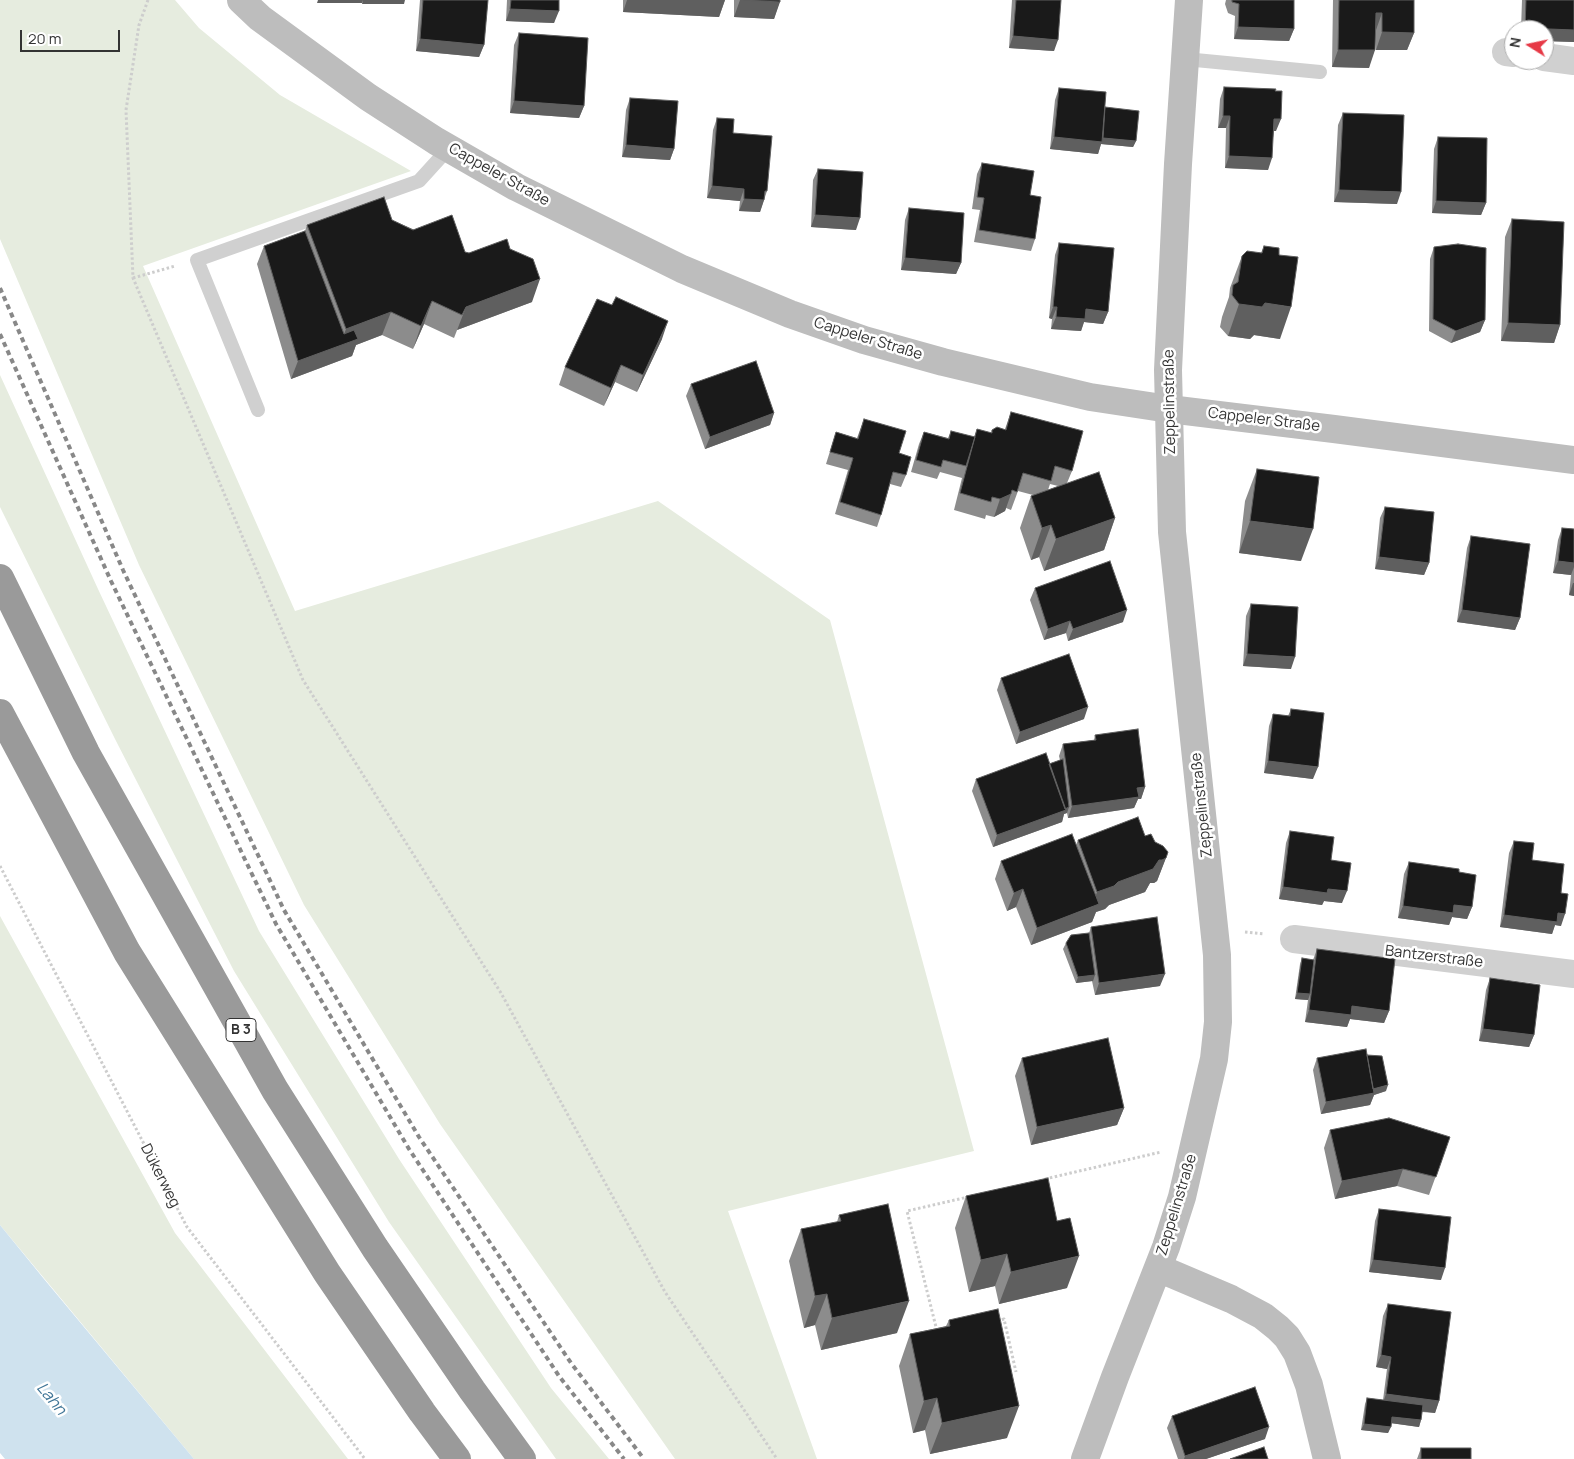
<!DOCTYPE html>
<html>
<head>
<meta charset="utf-8">
<style>
  body { margin:0 }
  #map { position:relative; width:1574px; height:1459px; overflow:hidden; background:#fff; font-family:Manrope,sans-serif }
  canvas { display:block }
  .north { position:absolute; left:1504px; top:20px; width:50px; height:50px; box-sizing:border-box; background:#fff; border:1px solid #adadad; border-radius:50%; rotate:280deg; font-size:14px; font-weight:700; line-height:20px; text-align:center; color:#333 }
  .north::after { content:''; display:block; margin:auto; width:18px; height:22px; background:#e63946; clip-path:polygon(50% 0,100% 100%,50% 72%,0 100%) }
  .scale { position:absolute; left:20px; top:30px; width:100px; height:22px; box-sizing:border-box; border:2px solid #333; border-top:0; padding-left:6px; font-size:15px; line-height:18px; white-space:nowrap; color:#333; -webkit-text-stroke:4px #fff; paint-order:stroke }
</style>
</head>
<body>
<div id="map">
<canvas width="1574" height="1459"></canvas>
<div class="north">N</div>
<div class="scale">20 m</div>
</div>
<script>
const c = document.querySelector('canvas').getContext('2d');
c.lineJoin = 'round';
function fillPath(path, color) { c.fillStyle = color; c.fill(path, 'evenodd'); }
const toPath = rows => new Path2D(rows.map(r => 'M' + r).join(''));
function strokePath(path, color, width, dash) { c.strokeStyle = color; c.lineWidth = width; c.lineCap = dash ? 'butt' : 'round'; c.setLineDash(dash || []); c.stroke(path); }
function label(font, color, halo, rows, align = 'center') {
  c.font = font + ' Manrope,sans-serif'; c.lineWidth = 5; c.setLineDash([]); c.textBaseline = 'middle'; c.strokeStyle = halo; c.fillStyle = color; for (const [text, x, y, turn = 0] of rows) {
    c.save(); c.translate(x, y); c.rotate((+turn || 0) * Math.PI / 180); c.textAlign = isNaN(turn) ? turn : align; if (halo) c.strokeText(text, 0, 0); c.fillText(text, 0, 0); c.restore();
  }
}
fillPath(toPath([
  [0,0,175,0,199,28,280,95,411,171,143,266,295,611,658,501,830,620,974,1151,728,1211,817,1459,675,1459,440,1124,304,905,139,565,0,239],
  [0,375,98,589,259,931,399,1159,551,1388,609,1459,556,1459,389,1222,234,971,115,739,0,507],
  [0,916,175,1233,348,1459,194,1459,0,1225]
]), '#e6ecdf');
fillPath(toPath([
  [0,1225,44,1279,194,1459,5,1459,0,1453]
]), '#cfe2ee');
strokePath(toPath([
  [148,0,139,25,126,110,133,278,303,680,501,993,665,1292,777,1459],
  [133,278,175,266],
  [0,866,187,1227,365,1459],
  [1245,932,1264,934],
  [1045,1179,1161,1152],
  [997,1321,1004,1319,1016,1372],
  [937,1331,907,1211,968,1197]
]), '#cdcdcd', 3, [2.5, 2.5]);
strokePath(toPath([
  [1185,59,1320,72],
  [258,410,197,260,419,181,449,148]
]), '#d0d0d0', 14);
strokePath(toPath([
  [1506,52,1514,53],
  [1544,57,1574,61],
  [1294,939,1574,974]
]), '#d0d0d0', 28);
strokePath(toPath([
  [241,0,260,18,368,97,436,141,516,187,682,269,790,314,864,340,943,362,1090,397,1169,409,1334,429,1574,460],
  [1158,1268,1231,1299,1263,1316,1278,1328,1287,1337,1297,1353,1309,1385,1327,1459],
  [1085,1459,1115,1377,1166,1247,1182,1197,1214,1059,1218,1022,1217,955,1172,532,1168,370,1178,164,1189,0]
]), '#bdbdbd', 28);
strokePath(toPath([
  [0,578,86,753,275,1090,375,1248,472,1390,522,1459],
  [0,713,127,952,327,1273,422,1412,457,1459]
]), '#9a9a9a', 28);
strokePath(toPath([
  [0,288,123,570,284,910,419,1137,571,1363,644,1459],
  [0,334,111,581,276,924,409,1149,559,1376,624,1459]
]), '#888', 4, [5, 4]);
fillPath(toPath([
  [420,0,488,0,484,45,479,57,416,51],
  [507,0,559,0,554,23,506,21],
  [623,0,725,0,719,17,623,12],
  [734,0,780,0,774,19,734,17],
  [1012,0,1061,0,1054,51,1009,48],
  [1226,0,1294,0,1294,29,1289,41,1234,39,1235,16,1228,13,1225,4],
  [1333,0,1414,0,1414,33,1407,50,1376,50,1375,30,1369,68,1332,67],
  [1522,0,1574,0,1574,42,1544,41,1544,30,1521,30],
  [519,33,584,106,579,118,510,113,514,45],
  [1224,87,1275,91,1276,131,1274,131,1268,170,1225,168,1226,128,1218,128,1220,99],
  [1059,88,1105,107,1136,141,1133,147,1101,144,1098,154,1050,149,1055,100],
  [630,98,674,149,670,160,622,157,626,110],
  [1343,113,1397,204,1334,202,1338,125],
  [717,118,733,133,767,191,760,212,739,211,740,201,707,198,713,130],
  [1438,137,1486,203,1481,215,1432,213,1434,149],
  [982,163,1030,195,1035,239,1031,251,974,242,980,210,972,209,977,174],
  [818,169,856,230,811,227,813,180],
  [909,208,961,263,956,274,901,270,905,220],
  [1512,219,1560,325,1554,343,1501,341,1505,237],
  [392,220,465,252,469,253,510,249,532,302,457,330,454,338,424,324,413,349,382,335,356,345,352,356,291,379,257,264,264,246,305,231,307,225],
  [1059,243,1108,312,1103,324,1084,322,1081,331,1051,329,1052,319,1049,318,1055,255],
  [1264,246,1279,255,1280,339,1254,335,1250,339,1228,336,1220,327,1222,317,1229,297,1230,288,1242,256,1261,253],
  [1434,247,1485,320,1480,332,1451,343,1429,331,1430,259],
  [662,339,637,392,615,382,604,406,559,385,565,367],
  [691,384,774,413,770,425,705,449,686,396],
  [1011,412,1072,471,1067,483,1115,518,1104,550,1044,571,1039,557,1031,560,1020,528,1031,496,1033,495,1018,491,1011,510,1006,508,1005,511,994,517,986,515,985,519,954,510,963,474,962,478,940,472,937,479,911,472,919,444,924,432,948,438,951,431,974,437,977,429,991,433,992,430,1005,429],
  [1050,484,1058,486,1048,490],
  [864,419,899,453,906,475,901,487,890,484,881,515,877,527,835,514,848,470,826,464,836,432,857,438],
  [1257,469,1301,561,1239,553,1245,501],
  [1385,507,1429,563,1424,575,1375,569,1380,518],
  [1562,528,1574,529,1574,596,1569,595,1571,575,1553,573,1558,540],
  [1471,536,1520,618,1515,630,1457,622,1467,548],
  [1035,588,1123,622,1068,641,1066,633,1044,640,1030,600],
  [1251,604,1291,669,1243,666,1246,616],
  [1001,678,1084,719,1016,744,997,690],
  [1291,709,1313,779,1264,773,1269,726,1273,714,1288,716],
  [1095,735,1145,787,1141,799,1138,799,1134,808,1068,818,1067,813,1064,814,1062,822,993,847,972,791,976,779,1049,764,1060,760,1059,756,1063,744,1094,740],
  [1290,831,1331,860,1342,903,1324,901,1322,905,1279,899,1286,843],
  [1145,836,1168,852,1157,881,1154,883,1150,883,1145,892,1109,905,1105,909,1096,912,1092,922,1031,945,1016,907,1007,911,995,879,1001,861,1076,845,1078,840],
  [1514,841,1532,860,1561,893,1561,926,1555,925,1552,934,1500,927,1509,853],
  [1409,862,1459,872,1472,907,1467,919,1452,917,1449,925,1398,918,1404,874],
  [1091,927,1160,986,1095,995,1092,981,1076,983,1063,949,1066,943,1089,933],
  [1317,949,1389,1011,1384,1023,1350,1019,1347,1027,1305,1022,1308,1000,1295,999,1300,964,1302,958,1313,960],
  [1490,978,1534,1035,1529,1047,1479,1041,1486,990],
  [1367,1055,1386,1091,1374,1095,1370,1105,1321,1114,1313,1070,1317,1058],
  [1022,1058,1124,1108,1117,1125,1031,1145,1015,1076],
  [1330,1130,1450,1137,1429,1195,1397,1186,1335,1199,1324,1148],
  [966,1196,1067,1288,999,1304,995,1286,969,1292,955,1228],
  [1379,1209,1441,1280,1369,1272,1375,1221],
  [839,1215,897,1333,821,1350,815,1325,804,1328,789,1261,801,1229,837,1222],
  [1388,1304,1439,1401,1435,1413,1422,1412,1421,1420,1419,1427,1391,1423,1388,1433,1361,1430,1365,1404,1367,1398,1383,1400,1387,1369,1376,1367,1383,1316],
  [949,1320,1007,1438,930,1454,925,1430,913,1433,899,1366,910,1334,946,1326],
  [1172,1416,1265,1439,1206,1459,1178,1459,1167,1428],
  [1421,1448,1471,1459,1417,1459]
]), '#8c8c8c');
fillPath(toPath([
  [318,0,363,0,362,3,317,3],
  [363,0,405,0,404,4,362,4],
  [627,0,725,0,719,17,623,12],
  [740,0,780,2,774,19,734,17],
  [510,9,559,11,554,23,506,21],
  [1376,13,1382,13,1376,30,1369,30],
  [1238,27,1294,29,1289,41,1234,39],
  [1525,28,1574,30,1574,42,1544,41,1544,30,1525,30],
  [1382,32,1414,33,1407,50,1376,50],
  [1013,36,1058,40,1054,51,1009,48],
  [420,39,484,45,479,57,416,51],
  [1338,50,1375,50,1369,68,1332,67],
  [514,101,584,106,579,118,510,113],
  [1223,116,1230,116,1226,128,1218,128],
  [1274,119,1281,119,1276,131,1270,131],
  [1054,137,1101,138,1136,141,1133,147,1101,144,1098,154,1050,149],
  [626,145,674,149,670,160,622,157],
  [1229,156,1272,158,1268,170,1225,168],
  [712,186,744,189,740,201,707,198],
  [1339,190,1401,192,1397,204,1334,202],
  [744,199,764,200,760,212,739,211],
  [1436,201,1486,203,1481,215,1432,213],
  [815,215,860,218,856,230,811,227],
  [905,258,961,263,956,274,901,270],
  [540,279,532,302,457,330,454,338,466,307],
  [432,301,424,324,413,349,421,326],
  [1265,303,1291,307,1280,339,1254,335,1250,339,1228,336,1239,304],
  [1053,307,1057,307,1052,319,1049,318],
  [1086,309,1108,312,1103,324,1084,322,1081,331,1051,329,1056,317],
  [391,312,382,335,356,345,352,356,291,379,298,361,340,345,346,329],
  [1485,320,1480,332,1451,343,1456,331],
  [668,321,662,339,637,392,643,375],
  [1508,323,1560,325,1554,343,1501,341],
  [621,365,615,382,604,406,611,388],
  [774,413,770,425,705,449,710,437],
  [1011,494,1005,511,994,517,1000,499],
  [1115,518,1104,550,1044,571,1056,539],
  [1250,521,1313,529,1301,561,1239,553],
  [1051,525,1039,557,1031,560,1042,528],
  [1379,557,1429,563,1424,575,1375,569],
  [1558,561,1574,563,1574,567,1571,575,1553,573],
  [1573,583,1574,583,1574,596,1569,595],
  [1127,610,1123,622,1068,641,1073,629],
  [1462,610,1520,618,1515,630,1457,622],
  [1070,621,1066,633,1044,640,1048,629],
  [1247,654,1295,657,1291,669,1243,666],
  [1088,707,1084,719,1016,744,1020,732],
  [1268,761,1318,767,1313,779,1264,773],
  [1145,787,1141,799,1138,799,1134,808,1068,818,1072,806,1137,788],
  [1069,807,1067,813,1064,814,1062,822,993,847,997,835],
  [1166,858,1157,881,1154,883,1150,883,1145,892,1109,905,1105,909,1096,912,1092,922,1031,945,1037,928,1092,907,1097,892,1159,860],
  [1283,887,1328,889,1347,891,1342,903,1324,901,1322,905,1279,899],
  [1023,889,1016,907,1007,911,1014,893],
  [1454,905,1472,907,1467,919,1452,917,1449,925,1398,918,1403,906],
  [1558,913,1565,914,1561,926,1555,925,1552,934,1500,927,1504,915],
  [1165,974,1160,986,1095,995,1099,983],
  [1095,975,1093,981,1076,983,1078,977],
  [1297,993,1310,994,1308,1000,1295,999],
  [1352,1006,1389,1011,1384,1023,1350,1019,1347,1027,1305,1022,1309,1010],
  [1483,1029,1534,1035,1529,1047,1479,1041],
  [1388,1085,1386,1091,1374,1095,1370,1105,1321,1114,1326,1102],
  [1124,1108,1117,1125,1031,1145,1037,1127],
  [1403,1169,1397,1186,1335,1199,1342,1181],
  [1007,1254,995,1286,969,1292,981,1260],
  [1079,1256,1067,1288,999,1304,1011,1272],
  [1373,1260,1445,1268,1441,1280,1369,1272],
  [827,1294,815,1325,804,1328,815,1296],
  [909,1301,897,1333,821,1350,832,1318],
  [1381,1355,1391,1357,1387,1369,1376,1367],
  [1386,1394,1439,1401,1435,1413,1382,1406],
  [937,1398,925,1430,913,1433,924,1401],
  [1019,1406,1007,1438,930,1454,942,1423],
  [1392,1417,1421,1420,1419,1427,1390,1423],
  [1364,1424,1391,1427,1388,1433,1361,1430],
  [1269,1427,1265,1439,1206,1459,1184,1459,1185,1456]
]), '#5f5f5f');
const building = toPath([
  [423,0,488,0,484,45,420,39,423,0],
  [511,0,559,0,559,11,510,9,511,0],
  [742,0,780,0,780,2,742,0],
  [1016,0,1061,0,1058,40,1013,36,1016,0],
  [1232,0,1294,0,1294,29,1238,27,1239,4,1232,2,1232,0],
  [1339,0,1414,0,1414,33,1382,32,1382,13,1376,13,1375,50,1338,50,1339,0],
  [1526,0,1574,0,1574,30,1525,28,1526,0],
  [519,33,588,38,584,106,514,101,519,33],
  [1224,87,1276,89,1275,91,1282,91,1281,119,1274,119,1272,158,1229,156,1230,116,1223,116,1224,87],
  [1059,88,1106,92,1102,142,1054,137,1059,88],
  [630,98,678,101,674,149,626,145,630,98],
  [1105,107,1139,111,1136,141,1103,138,1105,107],
  [1343,113,1404,115,1401,192,1339,190,1343,113],
  [717,118,734,119,733,133,772,136,767,191,765,191,764,200,744,199,744,189,712,186,717,118],
  [1438,137,1487,138,1486,203,1436,201,1438,137],
  [982,163,1034,171,1030,195,1041,197,1035,239,979,230,984,198,977,197,982,163],
  [818,169,863,172,860,218,815,215,818,169],
  [384,197,392,220,413,230,452,215,465,252,469,253,507,239,510,249,533,259,540,279,466,307,462,315,432,301,421,326,391,312,346,329,307,225,384,197],
  [909,208,964,213,961,263,905,258,909,208],
  [1512,219,1564,222,1560,325,1508,323,1512,219],
  [305,231,344,334,354,330,358,339,298,361,264,246,305,231],
  [1059,243,1114,248,1108,312,1086,309,1085,319,1056,317,1057,307,1053,307,1059,243],
  [1458,244,1486,248,1485,320,1456,331,1433,319,1434,247,1458,244],
  [1264,246,1279,248,1279,255,1298,257,1291,307,1265,303,1262,307,1239,304,1232,295,1233,285,1238,282,1242,256,1247,251,1262,253,1264,246],
  [616,297,668,321,643,375,621,365,611,388,565,367,597,299,612,305,616,297],
  [756,361,774,413,710,437,691,384,756,361],
  [1011,412,1083,431,1072,471,1055,466,1051,481,1023,473,1017,492,1012,490,1011,494,1000,499,992,497,991,502,960,493,977,429,992,433,992,430,997,427,1006,430,1011,412],
  [864,419,906,431,899,453,911,457,906,475,893,472,881,515,840,502,853,458,830,452,836,432,858,439,864,419],
  [951,431,975,437,966,466,943,460,941,467,916,460,924,432,949,439,951,431],
  [1257,469,1319,477,1313,529,1250,521,1257,469],
  [1099,472,1115,518,1056,539,1051,525,1042,528,1031,496,1099,472],
  [1385,507,1434,512,1429,563,1379,557,1385,507],
  [1562,528,1574,529,1574,563,1558,561,1562,528],
  [1471,536,1530,544,1520,618,1462,610,1471,536],
  [1110,561,1127,610,1073,629,1070,621,1048,629,1035,588,1110,561],
  [1251,604,1298,607,1295,657,1247,654,1251,604],
  [1069,654,1088,707,1020,732,1001,678,1069,654],
  [1291,709,1324,713,1318,767,1268,761,1273,714,1290,716,1291,709],
  [1138,729,1145,787,1137,788,1139,797,1072,806,1063,744,1096,740,1095,735,1138,729],
  [1046,753,1066,810,997,835,976,779,1046,753],
  [1063,759,1069,807,1065,809,1049,764,1063,759],
  [1138,817,1145,836,1151,834,1155,842,1163,846,1168,852,1166,858,1162,860,1159,860,1153,869,1118,882,1114,886,1097,892,1078,840,1138,817],
  [1290,831,1334,837,1331,860,1351,863,1347,891,1328,889,1327,893,1283,887,1290,831],
  [1072,834,1099,904,1037,928,1023,889,1014,893,1001,861,1072,834],
  [1514,841,1534,843,1532,860,1564,864,1561,893,1568,894,1565,914,1558,913,1557,922,1504,915,1514,841],
  [1409,862,1459,869,1459,872,1476,875,1472,907,1454,905,1453,913,1403,906,1409,862],
  [1157,917,1165,974,1099,983,1091,927,1157,917],
  [1089,933,1095,975,1078,977,1066,943,1071,935,1089,933],
  [1317,949,1395,959,1389,1011,1352,1006,1351,1015,1309,1010,1317,949],
  [1302,958,1314,960,1310,994,1297,993,1302,958],
  [1490,978,1540,985,1534,1035,1483,1029,1490,978],
  [1108,1038,1124,1108,1037,1127,1022,1058,1108,1038],
  [1366,1049,1374,1093,1326,1102,1317,1058,1366,1049],
  [1367,1055,1382,1056,1388,1085,1373,1089,1367,1055],
  [1389,1118,1450,1137,1436,1177,1403,1169,1342,1181,1330,1130,1389,1118],
  [1048,1178,1057,1221,1070,1218,1079,1256,1011,1272,1007,1254,981,1260,966,1196,1048,1178],
  [888,1204,909,1301,832,1318,827,1294,815,1296,801,1229,841,1221,839,1215,888,1204],
  [1379,1209,1451,1217,1445,1268,1373,1260,1379,1209],
  [1388,1304,1451,1312,1439,1401,1386,1394,1391,1357,1381,1355,1388,1304],
  [998,1309,1019,1406,942,1423,937,1398,924,1401,910,1334,950,1326,949,1320,998,1309],
  [1255,1387,1269,1427,1185,1456,1172,1416,1255,1387],
  [1367,1398,1423,1405,1421,1420,1392,1417,1391,1427,1364,1424,1367,1398],
  [1264,1447,1268,1459,1230,1459,1264,1447],
  [1421,1448,1471,1448,1471,1459,1421,1459,1421,1448]
]);
fillPath(building, '#1a1a1a');
strokePath(building, '#5f5f5f', 1);
for (const [x, y, w] of [
  [241,1030,30]
]) { const box = new Path2D(); box.roundRect(x - w / 2, y - 11.5, w, 23, 4); c.fillStyle = '#fff'; c.fill(box); strokePath(box, '#333', 1); }
label('bold 14px', '#333', null, [
  ["B 3",241,1030]
]);
label('15px', '#333', '#fff', [
  ["Cappeler Straße",499,175,29],
  ["Cappeler Straße",868,339,17],
  ["Zeppelinstraße",1170,402,-91],
  ["Cappeler Straße",1264,420,7],
  ["Zeppelinstraße",1202,805,-96],
  ["Bantzerstraße",1434,957,7],
  ["Dükerweg",160,1176,63],
  ["Zeppelinstraße",1177,1205,-73]
]);
label('italic 16px', '#3f7597', '#fff', [
  ["Lahn",51,1399,50]
]);
</script>
</body>
</html>
